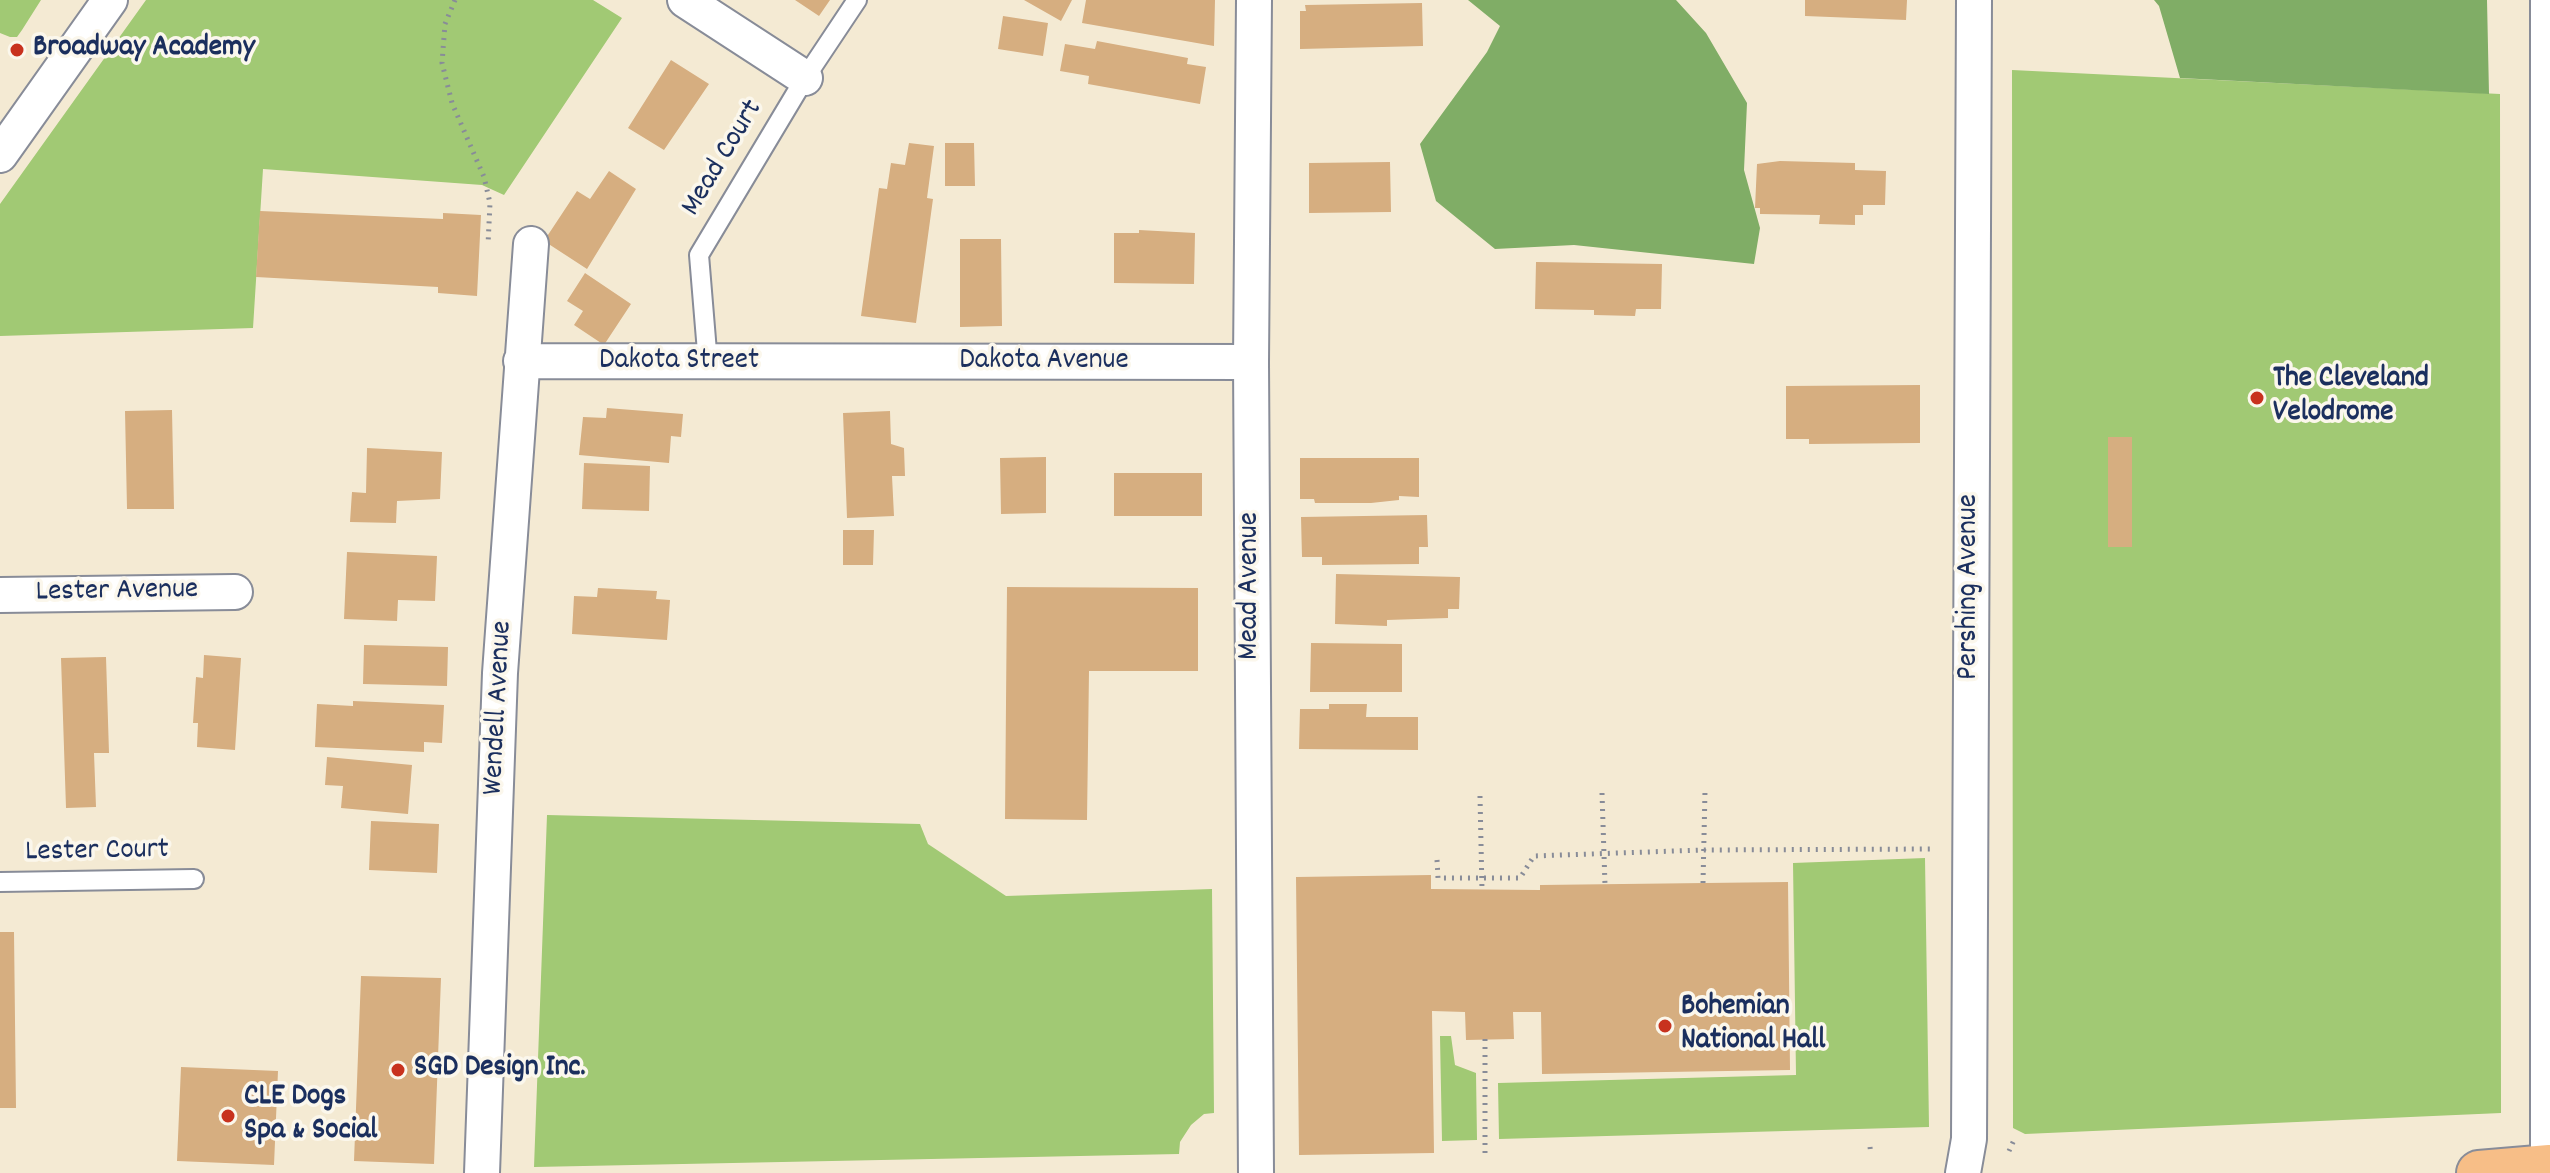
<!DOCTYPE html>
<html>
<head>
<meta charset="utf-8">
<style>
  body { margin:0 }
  canvas { display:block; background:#f4ead3 }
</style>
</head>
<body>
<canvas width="2550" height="1173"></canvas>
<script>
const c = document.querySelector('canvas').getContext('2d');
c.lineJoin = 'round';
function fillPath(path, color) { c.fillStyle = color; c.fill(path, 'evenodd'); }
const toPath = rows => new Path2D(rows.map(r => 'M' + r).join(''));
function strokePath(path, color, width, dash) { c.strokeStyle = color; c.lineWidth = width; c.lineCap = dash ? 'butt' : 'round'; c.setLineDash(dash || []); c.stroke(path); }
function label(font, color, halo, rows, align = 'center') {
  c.font = font + ' Dekko,sans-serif'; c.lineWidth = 7; c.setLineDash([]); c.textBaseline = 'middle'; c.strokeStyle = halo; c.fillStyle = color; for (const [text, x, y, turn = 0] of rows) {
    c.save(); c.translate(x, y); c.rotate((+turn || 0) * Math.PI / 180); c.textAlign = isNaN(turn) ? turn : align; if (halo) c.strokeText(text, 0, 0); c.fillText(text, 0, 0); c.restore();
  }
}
fillPath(toPath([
  [0,0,41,0,22,30,17,37,10,37,0,33],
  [146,0,593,0,622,18,504,195,482,185,263,169,253,328,0,336,0,204],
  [2012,70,2500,94,2501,1113,2025,1134,2013,1128],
  [547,815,920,824,928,844,1006,896,1212,889,1214,1113,1204,1114,1191,1125,1180,1142,1179,1154,534,1167],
  [1925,858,1929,1127,1499,1139,1498,1083,1796,1075,1793,863],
  [1440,1036,1451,1036,1455,1065,1476,1073,1477,1140,1442,1141]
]), '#a1c974');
fillPath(toPath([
  [1468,0,1676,0,1706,33,1747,103,1744,170,1760,228,1754,264,1574,245,1495,249,1436,201,1420,144,1487,52,1500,26],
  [2154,0,2487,0,2489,94,2180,78,2159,6]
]), '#80ad66');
fillPath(toPath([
  [795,0,830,0,819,16],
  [1024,0,1072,0,1061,21],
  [1086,0,1215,0,1214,46,1082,23],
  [1805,0,1907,0,1906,20,1805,16],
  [1422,3,1423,46,1300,49,1300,11,1306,11,1305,5],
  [1003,16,1048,23,1043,56,998,49],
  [1097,41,1188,58,1187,64,1206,67,1200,104,1088,84,1089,76,1060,71,1065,44,1095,49],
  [671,60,709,84,664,150,628,128],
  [909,143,934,146,927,198,933,199,916,323,861,316,879,188,887,189,891,163,905,165],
  [945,143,974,143,975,186,945,186],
  [1780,161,1855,163,1855,170,1886,171,1885,205,1863,205,1863,215,1855,215,1855,225,1819,224,1820,215,1760,214,1760,208,1755,208,1757,164],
  [1390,162,1391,212,1309,213,1309,163],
  [609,171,636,189,587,269,544,241,577,191,590,199],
  [260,211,443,219,443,213,481,215,477,296,438,293,438,287,256,277],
  [1139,230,1195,233,1194,284,1114,283,1114,233,1139,233],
  [960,239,1001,239,1002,326,960,327],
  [1536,262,1662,264,1661,309,1636,309,1635,316,1594,315,1594,310,1535,309],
  [585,273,631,304,604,345,574,325,583,311,567,301],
  [1920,385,1920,443,1809,444,1809,439,1786,439,1786,386],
  [607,408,683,414,681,437,671,436,669,463,579,455,583,417,606,418],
  [172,410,174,509,127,509,125,411],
  [890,411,891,444,904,448,905,476,892,476,894,516,847,518,843,413],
  [2108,437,2132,437,2132,547,2108,547],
  [367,448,442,452,440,499,397,501,396,523,350,522,352,492,366,493],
  [1046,457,1046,513,1001,514,1000,458],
  [1300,458,1419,458,1419,497,1399,496,1399,500,1371,503,1315,503,1314,499,1300,499],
  [584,463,650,466,649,511,582,509],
  [1114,473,1202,473,1202,516,1114,516],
  [1427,515,1428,547,1419,547,1419,564,1322,565,1322,557,1302,557,1301,517],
  [843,530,874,530,873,565,843,565],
  [347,552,437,556,435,601,398,600,397,621,344,619],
  [1336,574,1460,577,1459,609,1448,609,1448,618,1387,620,1387,626,1335,624],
  [1007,587,1198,588,1198,671,1089,671,1087,820,1005,819],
  [598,588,657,591,656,599,670,600,667,640,572,634,574,596,597,597],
  [1311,643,1402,644,1402,692,1310,692],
  [364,645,448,647,447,686,363,684],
  [204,655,241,658,235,750,197,747,198,723,193,723,196,677,203,678],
  [106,657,109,753,94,753,96,807,66,808,61,658],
  [353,701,444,705,442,743,424,742,424,752,315,747,317,704,353,706],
  [1329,704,1367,704,1366,717,1418,717,1418,750,1299,749,1300,709,1329,709],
  [327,757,412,765,408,814,341,808,343,786,325,785],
  [371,821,439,824,437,873,369,870],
  [1431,875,1431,889,1540,890,1540,885,1788,882,1790,1070,1542,1074,1541,1012,1513,1012,1514,1039,1466,1040,1465,1012,1432,1011,1434,1153,1299,1155,1296,877],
  [0,932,14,932,16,1108,0,1108],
  [361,976,441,978,434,1164,354,1161],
  [181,1067,278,1071,274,1165,177,1161]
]), '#d6ae80');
const service = toPath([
  [708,364,699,255,805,78,857,0],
  [0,882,194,879]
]);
const minor = toPath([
  [685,0,805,78],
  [1254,0,1251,362,1256,1173],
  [0,155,110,0],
  [521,361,1251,362],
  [0,595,235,592],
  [2548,1167,2548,0],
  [482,1173,500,673,531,244],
  [1963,1173,1969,1139,1974,0]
]);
const primary = toPath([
  [2479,1173,2550,1167]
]);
strokePath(service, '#888c98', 22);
strokePath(minor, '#888c98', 38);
strokePath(primary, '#888c98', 48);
strokePath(toPath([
  [455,0,445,24,442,63,452,103,484,177,490,203,488,245],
  [1602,793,1605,885],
  [1480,796,1482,890],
  [1437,860,1438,878,1520,878,1534,856,1703,850,1934,849],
  [1703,883,1705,791],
  [1485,1039,1485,1154],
  [1870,1147,1871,1155],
  [2009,1151,2014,1140]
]), '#888c98', 5, [2, 6]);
strokePath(service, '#fff', 18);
strokePath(minor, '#fff', 34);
strokePath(primary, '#f7be87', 44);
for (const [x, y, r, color] of [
  [17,50,8,"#c8321e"],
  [2257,398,8,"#c8321e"],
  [1665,1026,8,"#c8321e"],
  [398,1070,8,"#c8321e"],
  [228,1116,8,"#c8321e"]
]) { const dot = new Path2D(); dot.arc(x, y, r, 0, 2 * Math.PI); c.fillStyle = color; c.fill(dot); strokePath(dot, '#fbf7ec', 3); }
label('bold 30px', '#1b2f5e', '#fbf7ec', [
  ["Broadway Academy",33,50],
  ["The Cleveland",2273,381],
  ["Velodrome",2273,415],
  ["Bohemian",1681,1009],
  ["National Hall",1681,1043],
  ["SGD Design Inc.",414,1070],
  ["CLE Dogs",244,1099],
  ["Spa & Social",244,1133]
], 'left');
label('30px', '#1b2f5e', '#fbf7ec', [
  ["Mead Court",724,159,-59],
  ["Dakota Street",679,363],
  ["Dakota Avenue",1044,363],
  ["Mead Avenue",1252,586,-90],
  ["Pershing Avenue",1971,587,-90],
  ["Lester Avenue",117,593,-1],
  ["Wendell Avenue",500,708,-87],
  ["Lester Court",97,853,-1]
]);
</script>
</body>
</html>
